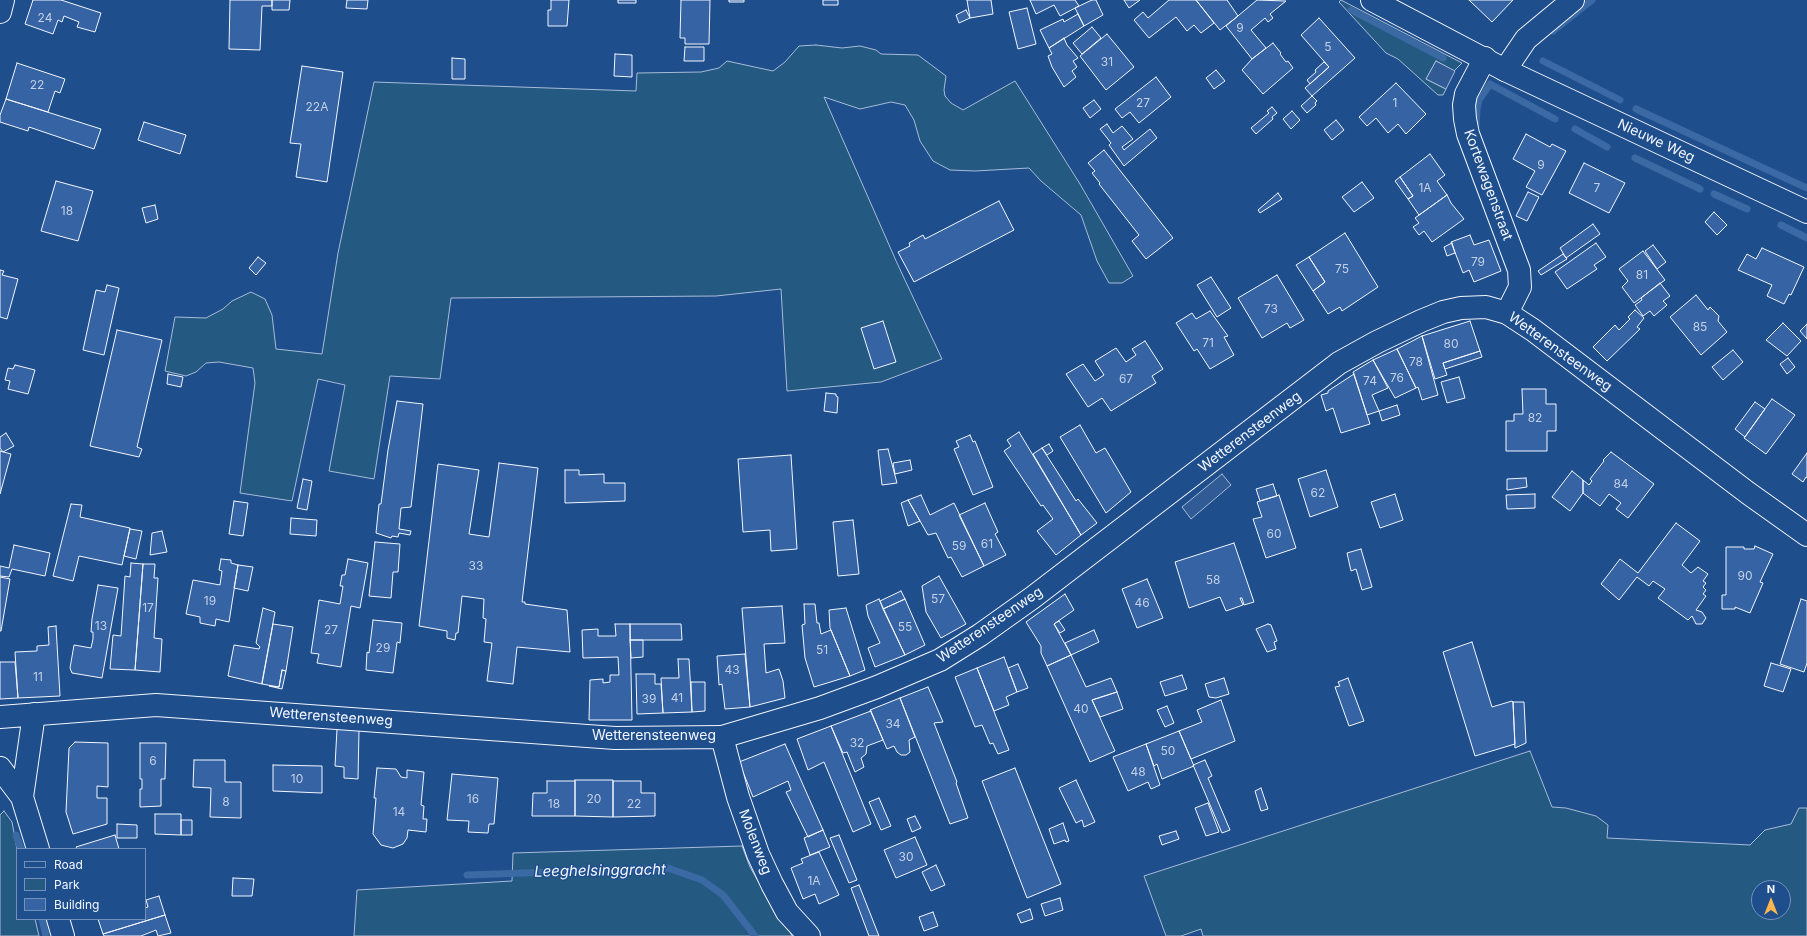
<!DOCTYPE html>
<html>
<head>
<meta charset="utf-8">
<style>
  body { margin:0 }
  #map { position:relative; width:1807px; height:936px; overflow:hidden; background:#1f4e8c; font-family:Inter,sans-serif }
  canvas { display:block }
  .legend { position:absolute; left:16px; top:848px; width:130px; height:72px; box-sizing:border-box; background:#1f4e8c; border:1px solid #7391ba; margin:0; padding:5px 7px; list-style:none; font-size:12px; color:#f2f6ff }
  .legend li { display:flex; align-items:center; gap:8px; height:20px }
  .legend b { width:20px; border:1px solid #7391ba }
  .north { position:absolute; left:1751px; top:880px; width:40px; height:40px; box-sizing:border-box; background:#1f4e8c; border:1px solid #7391ba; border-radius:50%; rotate:0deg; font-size:11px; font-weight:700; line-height:16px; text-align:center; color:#f2f6ff }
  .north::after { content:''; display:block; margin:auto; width:14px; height:18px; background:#ffb74d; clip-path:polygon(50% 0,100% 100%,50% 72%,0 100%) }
</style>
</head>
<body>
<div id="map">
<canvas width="1807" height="936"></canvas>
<ul class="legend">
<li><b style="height:5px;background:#1f4e8c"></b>Road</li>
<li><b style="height:11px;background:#245a82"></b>Park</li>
<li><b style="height:11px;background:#3563a3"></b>Building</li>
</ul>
<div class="north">N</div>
</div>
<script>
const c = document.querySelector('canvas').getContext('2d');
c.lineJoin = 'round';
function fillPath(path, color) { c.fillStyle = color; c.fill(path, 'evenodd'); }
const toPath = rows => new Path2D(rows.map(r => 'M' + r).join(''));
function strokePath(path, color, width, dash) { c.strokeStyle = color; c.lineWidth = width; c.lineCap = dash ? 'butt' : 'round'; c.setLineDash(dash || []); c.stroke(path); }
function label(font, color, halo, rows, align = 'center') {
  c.font = font + ' Inter,sans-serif'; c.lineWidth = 3; c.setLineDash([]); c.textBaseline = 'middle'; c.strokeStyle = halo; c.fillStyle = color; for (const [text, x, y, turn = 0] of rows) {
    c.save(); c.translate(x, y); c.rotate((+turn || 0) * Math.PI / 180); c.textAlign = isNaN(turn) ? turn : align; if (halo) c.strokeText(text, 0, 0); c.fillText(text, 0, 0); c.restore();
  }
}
const green = toPath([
  [1341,0,1462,63,1454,71,1436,61,1426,79,1446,89,1443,95,1438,95,1398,59,1386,53,1339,2,1341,0],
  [816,45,842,48,860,46,876,50,881,54,918,55,946,76,944,90,945,96,951,103,963,110,1015,81,1080,184,1133,276,1122,283,1109,283,1097,261,1081,215,1041,181,1029,168,975,171,950,170,933,161,920,141,914,120,905,105,891,102,860,109,824,97,897,263,942,359,881,382,787,391,781,289,716,296,451,298,440,379,390,376,374,479,329,471,345,385,318,379,292,501,240,493,255,383,253,368,219,362,206,363,196,372,186,376,165,371,175,317,206,318,223,309,232,301,251,292,265,299,272,315,276,349,322,354,338,253,374,82,636,91,637,73,701,72,719,68,727,61,773,71,785,62,799,46,816,45],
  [1530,751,1552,807,1566,808,1596,816,1608,825,1607,838,1750,845,1765,830,1791,824,1799,808,1807,808,1807,936,1203,936,1201,929,1181,936,1166,936,1144,876,1530,751],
  [1759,888,1783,888,1783,912,1759,912,1759,888],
  [4,811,12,822,17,849,17,919,35,919,39,936,0,936,0,815,4,811],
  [742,846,750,867,762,888,789,929,792,936,354,936,357,890,512,881,513,853,742,846]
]);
fillPath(green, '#245a82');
strokePath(green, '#a8bbd7', 1);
const parking = toPath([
  [1436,61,1455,71,1446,89,1426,79,1436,61],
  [1222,474,1231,485,1191,519,1182,507,1222,474]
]);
fillPath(parking, '#305b95');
strokePath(parking, '#a8bbd7', 1);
strokePath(toPath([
  [1351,10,1443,58],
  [1553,31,1592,0],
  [1543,61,1620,100],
  [1636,109,1807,188],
  [1476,125,1477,109,1479,100,1490,84,1555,119],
  [1575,129,1607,147],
  [1635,158,1700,189],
  [1714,194,1747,209],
  [1781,225,1807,238],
  [16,835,21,849],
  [467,875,668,868,702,880,723,895,755,936],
  [42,919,46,936]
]), '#3b69a3', 7);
const building = toPath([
  [33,0,61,0,101,13,95,32,77,27,79,22,64,16,62,22,58,20,53,34,25,24,33,0],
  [230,0,272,0,272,6,262,6,260,50,229,49,230,0],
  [272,0,290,0,289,10,272,10,272,0],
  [347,0,368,0,367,9,346,8,347,0],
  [551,0,569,0,567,26,548,26,548,10,551,10,551,0],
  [618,0,636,0,636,3,618,3,618,0],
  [681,0,710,0,709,44,685,44,685,38,680,38,681,0],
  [729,0,744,0,744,2,729,2,729,0],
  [823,0,838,0,838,5,823,5,823,0],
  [967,0,991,0,993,14,970,18,967,0],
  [1030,0,1075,0,1079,6,1060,16,1054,5,1036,14,1030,0],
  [1092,0,1096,0,1103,15,1084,26,1075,8,1092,0],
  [1124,0,1140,0,1129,8,1124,0],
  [1169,0,1196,0,1214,23,1201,33,1194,25,1187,31,1176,17,1149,38,1134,20,1143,12,1148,18,1169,0],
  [1196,0,1227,0,1238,16,1220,30,1196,0],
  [1257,0,1286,1,1270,14,1273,18,1268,22,1265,18,1251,30,1266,48,1252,59,1226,26,1257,0],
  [1469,0,1513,0,1492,22,1469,0],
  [1027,8,1036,44,1018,49,1009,12,1027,8],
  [966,10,970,18,959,23,956,15,966,10],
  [1078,14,1084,26,1049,48,1040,30,1063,19,1064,22,1078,14],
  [1319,18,1355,58,1312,96,1305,88,1329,67,1301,35,1319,18],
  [1092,27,1101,38,1082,54,1073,43,1092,27],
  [1107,34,1134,67,1106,90,1080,56,1107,34],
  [1064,38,1067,45,1078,58,1073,61,1077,67,1072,71,1076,77,1064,87,1052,67,1048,56,1052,54,1049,48,1064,38],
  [1273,43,1281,53,1280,54,1286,62,1288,61,1293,68,1263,94,1242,70,1252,59,1273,43],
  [685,47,704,47,704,61,684,61,685,47],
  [615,54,632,55,632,77,614,76,615,54],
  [452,58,465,59,465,79,452,79,452,58],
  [1324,62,1329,67,1310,84,1307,80,1316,72,1315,70,1324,62],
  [17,63,65,79,60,93,55,91,48,112,6,99,17,63],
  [302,66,343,72,327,182,296,177,301,144,290,143,302,66],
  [1216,70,1225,81,1214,89,1206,78,1216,70],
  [1156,77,1171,97,1139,123,1130,112,1122,118,1115,109,1156,77],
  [1396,83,1426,114,1406,134,1398,124,1388,133,1376,118,1367,126,1359,117,1396,83],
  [1312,96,1317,101,1315,103,1316,105,1307,113,1301,106,1312,96],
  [6,99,101,129,94,149,29,127,28,131,0,122,0,115,6,99],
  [1094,100,1101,109,1090,118,1083,108,1094,100],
  [1272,107,1277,113,1272,117,1273,119,1256,134,1251,128,1269,113,1267,111,1272,107],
  [1292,111,1300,120,1291,129,1283,119,1292,111],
  [1336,120,1344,130,1332,140,1324,130,1336,120],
  [144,122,186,135,180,154,138,140,144,122],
  [1107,124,1113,133,1122,126,1133,139,1122,147,1124,150,1150,129,1157,138,1124,166,1109,145,1111,143,1100,129,1107,124],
  [1526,134,1550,147,1552,144,1566,151,1542,195,1526,187,1535,171,1513,159,1526,134],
  [1104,150,1173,238,1146,259,1132,241,1139,235,1099,184,1100,183,1092,173,1095,171,1088,163,1104,150],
  [1430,154,1445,175,1437,181,1447,195,1419,215,1408,199,1413,196,1400,177,1430,154],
  [1584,163,1625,183,1609,213,1569,193,1584,163],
  [1400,177,1413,196,1408,199,1395,181,1400,177],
  [56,181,93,191,78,241,41,231,56,181],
  [1362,182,1374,198,1354,212,1342,197,1362,182],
  [1528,192,1539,197,1527,221,1516,216,1528,192],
  [1278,193,1282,199,1260,213,1258,210,1278,193],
  [1447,195,1451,203,1464,219,1432,242,1424,231,1419,235,1413,227,1419,223,1415,218,1447,195],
  [999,201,1014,230,914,282,898,252,910,246,909,243,923,235,925,239,999,201],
  [155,205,158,219,146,223,142,208,155,205],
  [1714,212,1727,225,1717,235,1705,222,1714,212],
  [1593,224,1600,234,1566,258,1560,248,1593,224],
  [1345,233,1378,287,1342,311,1340,307,1328,314,1313,291,1325,282,1309,257,1345,233],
  [1470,235,1474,245,1489,240,1501,271,1474,282,1469,270,1463,273,1451,242,1470,235],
  [1452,243,1455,253,1447,256,1444,247,1452,243],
  [1596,243,1606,257,1594,265,1597,269,1567,289,1555,272,1596,243],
  [1653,245,1666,262,1657,269,1645,251,1653,245],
  [1762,248,1804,267,1791,295,1789,294,1784,304,1767,296,1772,285,1738,270,1747,254,1756,259,1762,248],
  [1643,251,1665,280,1634,303,1622,287,1628,281,1619,269,1643,251],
  [1563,254,1567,259,1541,275,1538,271,1563,254],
  [258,257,266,263,256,275,249,268,258,257],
  [1309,257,1325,282,1313,291,1296,265,1309,257],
  [0,270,4,271,2,275,18,279,7,319,0,317,0,270],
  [1277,275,1304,320,1290,328,1287,323,1262,338,1238,298,1277,275],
  [1211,277,1231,308,1217,317,1197,285,1211,277],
  [1660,283,1670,296,1663,301,1667,305,1654,316,1650,311,1643,316,1635,305,1642,300,1641,298,1660,283],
  [107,285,119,288,104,355,83,350,96,290,105,292,107,285],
  [1696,295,1708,310,1710,307,1719,316,1718,321,1727,332,1701,355,1670,317,1696,295],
  [1635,310,1644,318,1637,327,1640,329,1607,361,1593,347,1615,325,1619,330,1630,319,1628,317,1635,310],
  [1210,311,1228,336,1224,337,1234,355,1210,369,1197,349,1194,351,1176,323,1192,313,1196,319,1210,311],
  [883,321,896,362,874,369,861,328,883,321],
  [1470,321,1480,351,1443,363,1447,375,1435,379,1422,336,1470,321],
  [1783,323,1801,341,1787,356,1766,340,1783,323],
  [1807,324,1807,339,1800,331,1807,324],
  [117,330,162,340,137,447,142,449,139,457,90,446,117,330],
  [1422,336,1438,395,1422,400,1418,387,1416,388,1397,349,1422,336],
  [1145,341,1163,369,1152,376,1156,383,1111,411,1102,398,1088,407,1066,374,1083,364,1095,381,1104,375,1095,361,1116,348,1126,362,1136,355,1132,349,1145,341],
  [1397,349,1416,388,1395,398,1373,360,1397,349],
  [1733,350,1743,362,1723,380,1712,367,1733,350],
  [1480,351,1482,357,1445,369,1443,363,1480,351],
  [1788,358,1795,367,1787,374,1780,364,1788,358],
  [1373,360,1388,388,1372,395,1379,411,1367,415,1353,372,1373,360],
  [15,365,35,370,28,394,8,389,10,381,5,380,8,368,13,369,15,365],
  [168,374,183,377,181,387,167,384,168,374],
  [1354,374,1370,424,1341,433,1333,408,1326,411,1321,395,1328,393,1328,391,1354,374],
  [1459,377,1465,398,1447,403,1441,382,1459,377],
  [1522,389,1546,389,1546,404,1556,404,1556,431,1547,431,1547,451,1506,451,1506,421,1514,421,1514,414,1523,414,1522,389],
  [826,393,836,394,836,396,838,397,837,413,824,411,826,393],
  [1772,399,1795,415,1766,454,1744,438,1772,399],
  [397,401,423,404,411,507,401,508,399,529,411,531,410,535,399,533,398,537,392,536,391,538,376,533,379,504,381,504,388,450,397,401],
  [1755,402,1765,409,1745,437,1735,429,1755,402],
  [1397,405,1400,415,1382,421,1379,411,1397,405],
  [1080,425,1096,453,1105,448,1131,492,1106,513,1060,437,1080,425],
  [1019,432,1081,535,1056,555,1037,531,1053,519,1043,505,1041,506,1004,451,1011,446,1007,440,1019,432],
  [6,433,14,446,3,452,0,448,0,437,6,433],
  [970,435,973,442,975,441,993,487,973,495,954,449,959,447,956,441,970,435],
  [1049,444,1053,451,1047,455,1042,448,1049,444],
  [1042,448,1076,501,1078,499,1097,523,1081,535,1033,454,1042,448],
  [888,449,897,483,882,485,878,450,888,449],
  [0,451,11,454,0,494,0,451],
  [1611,452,1654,484,1628,518,1616,509,1621,503,1609,494,1600,506,1583,493,1583,480,1589,485,1592,481,1590,479,1604,461,1603,460,1611,452],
  [1807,453,1807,478,1806,477,1803,482,1792,474,1807,453],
  [791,455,797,549,771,551,770,530,743,532,738,459,791,455],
  [910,460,912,470,895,474,893,463,910,460],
  [499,463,538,468,522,602,525,602,525,604,567,610,570,652,517,647,513,684,487,681,492,643,484,642,486,619,483,618,484,599,462,596,458,633,456,633,455,640,447,638,447,631,419,626,438,464,479,470,469,534,489,537,499,463],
  [565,470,579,470,579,475,604,474,604,483,625,483,625,501,565,503,565,470],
  [1326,470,1338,507,1310,517,1298,479,1326,470],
  [1572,471,1583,480,1583,493,1570,511,1552,497,1572,471],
  [1526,478,1527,487,1507,490,1507,479,1526,478],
  [303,479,312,481,307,510,297,508,303,479],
  [1273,484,1277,496,1260,501,1256,489,1273,484],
  [1395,494,1403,520,1380,528,1371,502,1395,494],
  [1535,494,1535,508,1507,509,1506,495,1535,494],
  [921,495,930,515,954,503,984,566,962,577,951,557,948,558,936,533,928,535,908,500,921,495],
  [1279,495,1296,548,1266,558,1253,519,1262,517,1257,502,1279,495],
  [908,500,920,521,908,526,901,503,908,500],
  [234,501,248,503,243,536,229,534,234,501],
  [985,503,998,532,995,534,1006,555,984,566,959,515,985,503],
  [71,504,82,505,80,517,130,528,122,565,79,556,73,581,53,576,71,504],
  [291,518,317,520,316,536,290,534,291,518],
  [853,520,859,574,838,576,833,522,853,520],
  [1676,523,1700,541,1682,565,1691,573,1698,567,1708,574,1703,581,1706,583,1703,587,1706,590,1703,594,1706,596,1696,610,1702,612,1706,618,1702,624,1696,624,1692,616,1688,620,1658,598,1665,589,1653,581,1649,586,1637,577,1619,600,1601,584,1620,559,1638,573,1676,523],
  [130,529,142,531,136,559,124,556,130,529],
  [162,531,167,552,150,555,152,533,162,531],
  [375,542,400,544,398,572,393,572,391,598,369,596,375,542],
  [1234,543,1254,602,1244,605,1242,598,1240,598,1243,605,1226,611,1220,597,1189,608,1175,562,1234,543],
  [14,545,50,553,45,576,12,569,9,577,0,576,0,566,9,568,14,545],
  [1755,546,1773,554,1760,582,1763,583,1750,613,1735,607,1735,609,1722,609,1722,595,1726,595,1726,547,1744,547,1744,549,1754,549,1755,546],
  [1361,549,1372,587,1362,590,1356,569,1351,571,1347,553,1361,549],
  [221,559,231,560,231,563,238,565,229,622,216,619,215,626,200,623,200,617,186,614,193,580,220,585,222,571,219,570,221,559],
  [348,559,368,563,360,608,351,606,341,667,317,663,319,654,311,653,319,600,340,604,343,586,340,586,342,575,345,575,348,559],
  [131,563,143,564,135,670,110,669,113,635,121,636,125,576,130,577,131,563],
  [143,564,155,564,154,578,158,578,154,638,162,639,160,672,135,670,143,564],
  [238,565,253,567,248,591,234,588,238,565],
  [939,576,966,624,941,638,926,612,922,586,939,576],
  [0,577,10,579,1,631,0,631,0,577],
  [1147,579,1163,618,1137,628,1122,589,1147,579],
  [98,585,118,588,102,678,72,673,70,668,74,645,91,648,93,639,93,632,91,632,92,619,98,585],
  [901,591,905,599,883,609,880,601,901,591],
  [1065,594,1074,610,1054,624,1071,655,1047,666,1041,653,1041,646,1026,622,1065,594],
  [879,599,905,655,875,667,868,648,880,643,868,616,866,605,879,599],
  [905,599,925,645,905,655,883,609,905,599],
  [1801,599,1807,601,1807,663,1804,672,1780,664,1801,599],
  [804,604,815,604,817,623,819,623,821,634,831,630,850,676,814,687,805,658,802,625,805,624,804,604],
  [782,606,785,643,764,644,766,673,779,669,783,681,785,698,750,707,742,608,782,606],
  [263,608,275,612,262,682,262,684,228,676,234,645,259,649,260,647,256,643,263,608],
  [846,608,865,670,850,676,830,628,829,610,846,608],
  [373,620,402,623,400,643,397,642,393,673,366,670,367,652,369,653,373,620],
  [1059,621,1065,630,1060,633,1054,624,1059,621],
  [273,624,293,627,286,671,282,670,279,687,262,684,273,624],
  [615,624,630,624,632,720,589,720,590,680,603,679,603,683,610,682,610,675,619,675,618,657,583,658,582,630,598,629,598,636,616,636,615,624],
  [630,624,681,624,682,640,630,640,630,624],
  [1268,624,1271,625,1277,641,1274,642,1276,649,1267,652,1256,629,1268,624],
  [56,626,60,696,18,698,15,652,37,651,37,646,49,645,48,627,56,626],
  [1094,630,1099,642,1071,655,1065,643,1094,630],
  [630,640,643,640,643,657,631,658,630,640],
  [1472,642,1492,707,1512,701,1513,702,1515,744,1475,756,1443,652,1472,642],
  [745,654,750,707,725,709,722,684,719,685,717,656,745,654],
  [1071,655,1086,687,1111,678,1117,692,1092,700,1115,751,1090,762,1047,666,1071,655],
  [1004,657,1017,692,1006,697,1009,705,994,711,977,668,1004,657],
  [678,659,689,659,692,712,663,713,661,678,679,678,678,659],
  [0,662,15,662,18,698,0,699,0,662],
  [1771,663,1791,669,1783,692,1764,686,1771,663],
  [1018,664,1028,688,1017,692,1008,668,1018,664],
  [977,668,1009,750,998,754,993,743,990,744,982,725,975,727,955,677,977,668],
  [282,670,286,671,282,689,269,686,279,687,282,670],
  [636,674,655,674,655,684,661,684,663,713,637,714,636,674],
  [1182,675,1187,689,1165,696,1160,682,1182,675],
  [1224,678,1229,694,1216,698,1209,697,1205,684,1224,678],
  [1348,678,1364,721,1349,726,1335,687,1340,686,1338,682,1348,678],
  [691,682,705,682,705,711,692,712,691,682],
  [928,687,943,722,934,723,957,782,956,783,968,818,950,824,900,698,928,687],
  [1117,692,1123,709,1100,717,1092,700,1117,692],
  [900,698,915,737,909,740,910,752,906,755,901,755,897,752,894,746,887,749,870,710,900,698],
  [1221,700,1235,741,1191,759,1179,731,1202,722,1197,710,1221,700],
  [1513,702,1524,702,1526,743,1515,748,1513,702],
  [1167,706,1174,723,1165,727,1157,710,1167,706],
  [871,711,883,740,867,746,866,754,861,758,864,767,855,772,847,752,843,753,831,726,871,711],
  [831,726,871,824,853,832,824,762,808,770,797,739,831,726],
  [337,729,359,730,358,779,344,778,344,767,335,766,337,729],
  [1179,731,1194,766,1162,779,1157,764,1154,766,1146,744,1179,731],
  [75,742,108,743,108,787,97,786,97,798,107,798,107,824,73,834,66,812,69,748,75,742],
  [140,743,166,743,165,779,161,779,161,806,140,807,140,789,142,789,142,779,140,779,140,743],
  [785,744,823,830,808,837,786,792,791,790,788,781,753,797,739,762,785,744],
  [1146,744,1160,785,1151,789,1148,782,1128,791,1113,757,1146,744],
  [194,760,225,760,225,782,241,782,241,818,210,817,211,788,193,787,194,760],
  [1205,760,1212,776,1208,778,1230,830,1222,833,1193,765,1205,760],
  [273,765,322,766,322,793,273,791,273,765],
  [377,768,396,769,401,777,407,778,407,770,424,772,421,805,424,806,423,819,427,819,426,832,408,830,407,838,403,844,393,848,381,845,373,834,376,798,374,798,377,768],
  [1015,768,1061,884,1027,898,982,781,1015,768],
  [452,774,498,778,494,824,489,824,488,833,468,832,469,821,447,820,452,774],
  [575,780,613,780,613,817,575,816,575,780],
  [1076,780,1095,822,1084,827,1082,820,1076,823,1059,788,1076,780],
  [547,781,575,781,575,816,532,816,533,793,547,793,547,781],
  [613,781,641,781,641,793,655,793,655,816,613,817,613,781],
  [1261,788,1268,809,1261,811,1255,791,1261,788],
  [879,798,891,826,881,830,869,802,879,798],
  [1208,803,1219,832,1206,836,1195,808,1208,803],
  [155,814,181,814,181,835,155,834,155,814],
  [915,816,921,828,912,832,907,819,915,816],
  [181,820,192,820,192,835,181,835,181,820],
  [1063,823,1069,841,1066,842,1065,840,1054,844,1049,829,1063,823],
  [117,824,137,825,137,838,117,838,117,824],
  [823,830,830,847,810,855,804,838,823,830],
  [1176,831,1179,839,1162,845,1159,836,1176,831],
  [115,835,119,849,77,849,76,847,115,835],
  [839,835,857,880,849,883,830,838,839,835],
  [915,837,927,865,896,878,884,850,915,837],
  [819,852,839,895,819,904,815,894,803,899,791,868,803,863,801,859,819,852],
  [936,865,945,885,931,891,922,872,936,865],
  [233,878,254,879,252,896,232,896,233,878],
  [859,885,879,936,869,936,851,888,859,885],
  [159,896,165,915,103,934,98,919,145,919,145,908,148,907,146,900,159,896],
  [1060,898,1063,910,1045,916,1041,904,1060,898],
  [1030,909,1033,919,1021,923,1017,914,1030,909],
  [933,912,938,926,924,931,919,917,933,912],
  [165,915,171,933,158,936,156,930,141,936,104,936,103,934,165,915]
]);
fillPath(building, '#3563a3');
strokePath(building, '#f2f6ff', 1);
const street = toPath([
  [0,12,3,0],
  [1485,58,1466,94,1464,105,1465,119,1468,134,1519,270,1520,287,1507,313],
  [1505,70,1526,39,1573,0],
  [0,717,156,705,615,738,722,737,738,797,758,854,772,884,787,912,809,936],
  [0,768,22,797,38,849],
  [22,797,34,714],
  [58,919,63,936]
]);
const secondary = toPath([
  [1372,0,1505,70,1807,212],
  [722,737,820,708,877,687,940,660,980,635,1032,598,1339,363,1377,342,1421,321,1443,312,1461,308,1486,307,1507,313,1533,330,1748,493,1807,535]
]);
strokePath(street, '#f2f6ff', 24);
strokePath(secondary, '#f2f6ff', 24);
strokePath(street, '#1f4e8c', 22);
strokePath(secondary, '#1f4e8c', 22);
label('12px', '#c3d1e8', null, [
  ["24",45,18],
  ["9",1240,28],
  ["5",1328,47],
  ["31",1107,62],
  ["22",37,85],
  ["27",1143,103],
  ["1",1395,103],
  ["22A",317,107],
  ["9",1541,165],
  ["1A",1425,188],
  ["7",1597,188],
  ["18",67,211],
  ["79",1478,262],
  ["75",1342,269],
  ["81",1642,275],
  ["73",1271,309],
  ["85",1700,327],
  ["71",1208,343],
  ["80",1451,344],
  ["78",1416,362],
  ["76",1397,378],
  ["67",1126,379],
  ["74",1370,381],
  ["82",1535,418],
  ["84",1621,484],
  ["62",1318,493],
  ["60",1274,534],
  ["61",987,544],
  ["59",959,546],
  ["33",476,566],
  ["90",1745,576],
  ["58",1213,580],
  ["57",938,599],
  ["19",210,601],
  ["46",1142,603],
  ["17",148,608],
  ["13",101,626],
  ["55",905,627],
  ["27",331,630],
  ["29",383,648],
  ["51",822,650],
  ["43",732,670],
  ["11",38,677],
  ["41",677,698],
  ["39",649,699],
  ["40",1081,709],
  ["34",893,724],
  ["32",857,743],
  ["50",1168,751],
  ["6",153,761],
  ["48",1138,772],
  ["10",297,779],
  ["16",473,799],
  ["20",594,799],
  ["8",226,802],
  ["18",554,804],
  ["22",634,804],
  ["14",399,812],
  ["30",906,857],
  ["1A",814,881]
]);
label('14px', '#f2f6ff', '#1f4e8c', [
  ["Nieuwe Weg",1656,141,25],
  ["Kortewagenstraat",1488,185,70],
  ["Wetterensteenweg",1560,352,36],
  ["Wetterensteenweg",1250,432,-37],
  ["Wetterensteenweg",990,625,-34],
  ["Wetterensteenweg",331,717,4],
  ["Wetterensteenweg",654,736],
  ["Molenweg",755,842,69]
]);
label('italic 15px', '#f2f6ff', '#1f4e8c', [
  ["Leeghelsinggracht",600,871,-1]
]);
</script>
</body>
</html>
